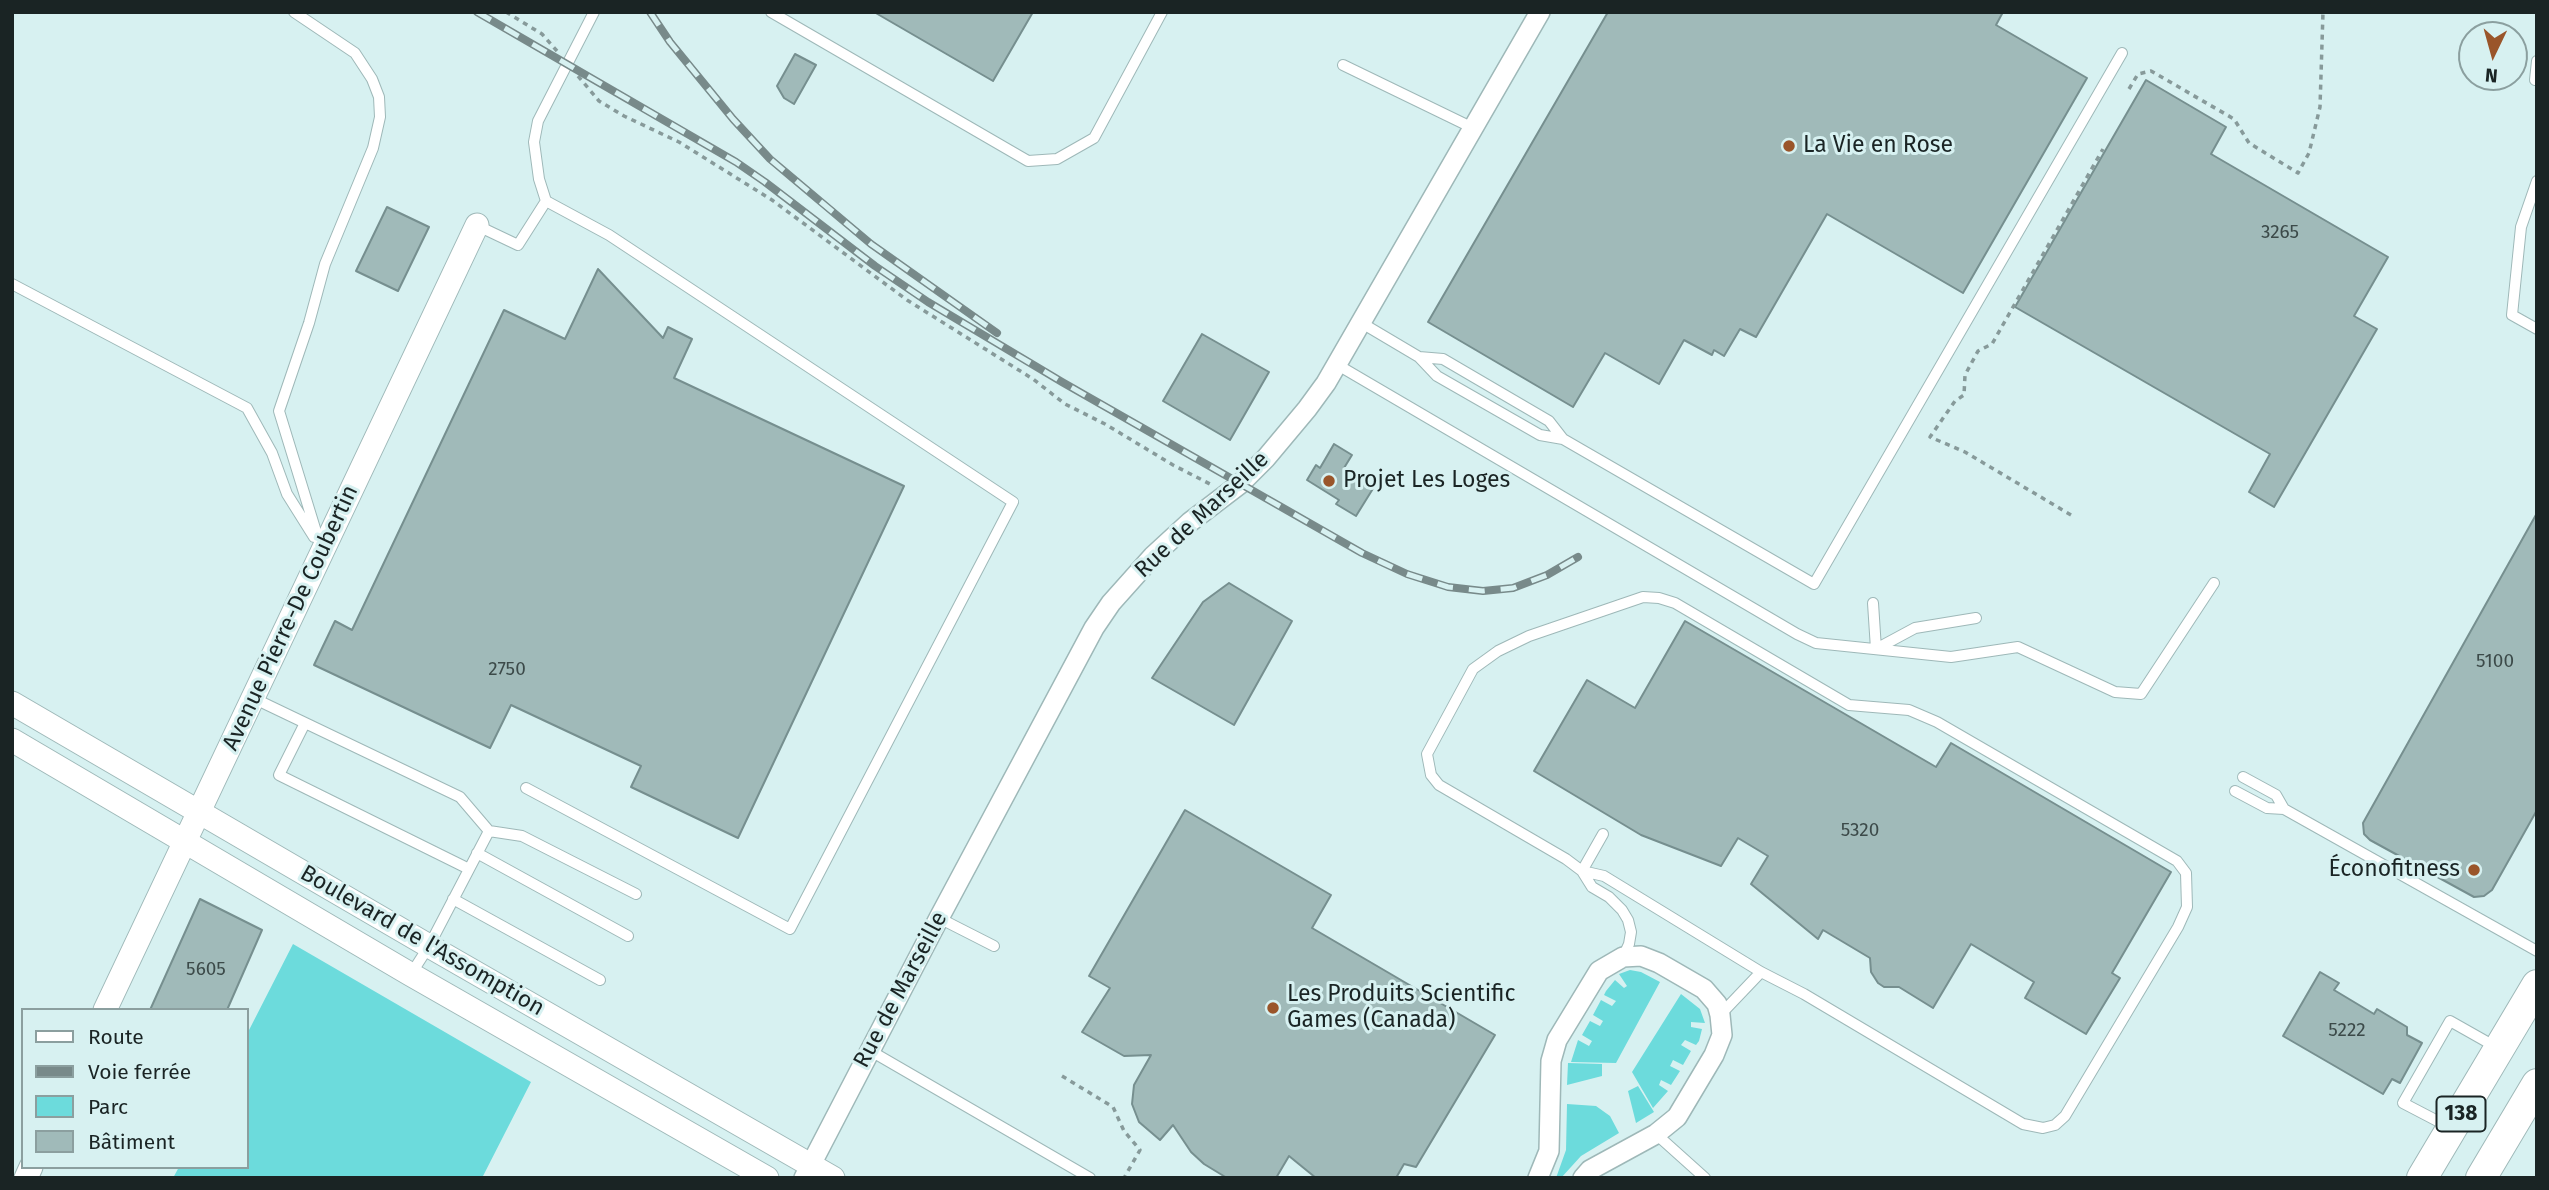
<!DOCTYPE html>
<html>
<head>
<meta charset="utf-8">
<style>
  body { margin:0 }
  #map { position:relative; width:2549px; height:1190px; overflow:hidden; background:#d7f1f1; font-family:"Fira Sans",sans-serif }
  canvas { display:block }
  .frame { position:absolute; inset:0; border:14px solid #1a2424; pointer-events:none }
  .legend { position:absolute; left:21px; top:1008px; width:228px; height:161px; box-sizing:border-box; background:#d7f1f1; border:2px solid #8b9f9f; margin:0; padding:9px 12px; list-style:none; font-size:21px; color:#1a2424 }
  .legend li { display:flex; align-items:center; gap:14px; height:35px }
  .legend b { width:35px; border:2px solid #8b9f9f }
  .north { position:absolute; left:2458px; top:21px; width:70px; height:70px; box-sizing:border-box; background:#d7f1f1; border:2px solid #8b9f9f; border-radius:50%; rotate:185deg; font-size:19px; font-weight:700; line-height:28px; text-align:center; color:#1a2424 }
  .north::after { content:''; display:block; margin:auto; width:24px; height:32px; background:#9a552a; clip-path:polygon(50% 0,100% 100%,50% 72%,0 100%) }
</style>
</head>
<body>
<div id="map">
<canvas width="2549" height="1190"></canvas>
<div class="frame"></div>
<ul class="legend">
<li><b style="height:9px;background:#fff"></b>Route</li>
<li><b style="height:9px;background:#788a8a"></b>Voie ferrée</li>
<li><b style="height:19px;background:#6cdbdc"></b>Parc</li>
<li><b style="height:19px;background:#a0bab9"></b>Bâtiment</li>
</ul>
<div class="north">N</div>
</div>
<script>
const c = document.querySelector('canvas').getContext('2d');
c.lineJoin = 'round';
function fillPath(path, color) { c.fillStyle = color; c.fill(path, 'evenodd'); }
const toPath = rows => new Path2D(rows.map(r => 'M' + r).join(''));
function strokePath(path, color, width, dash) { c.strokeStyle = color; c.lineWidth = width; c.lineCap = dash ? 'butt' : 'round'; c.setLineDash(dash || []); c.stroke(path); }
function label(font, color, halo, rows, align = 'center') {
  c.font = font + ' "Fira Sans",sans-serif'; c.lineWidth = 6; c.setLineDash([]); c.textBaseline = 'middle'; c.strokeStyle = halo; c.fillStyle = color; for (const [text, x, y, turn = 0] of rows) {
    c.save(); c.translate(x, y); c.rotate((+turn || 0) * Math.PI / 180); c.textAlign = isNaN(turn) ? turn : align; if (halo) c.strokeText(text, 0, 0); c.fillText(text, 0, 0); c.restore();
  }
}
fillPath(toPath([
  [293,944,531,1082,482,1178,173,1178,179,1167,247,1167,247,1034],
  [1630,970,1641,972,1660,982,1616,1063,1571,1062,1578,1040,1589,1046,1592,1041,1582,1035,1590,1021,1600,1026,1603,1021,1593,1015,1601,1000,1612,1006,1616,1001,1604,995,1606,991,1615,980,1624,988,1627,986,1619,974],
  [1681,994,1700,1009,1705,1023,1691,1022,1691,1027,1702,1029,1699,1041,1696,1045,1685,1040,1681,1045,1691,1051,1683,1065,1673,1060,1670,1066,1680,1071,1671,1085,1661,1080,1659,1085,1668,1091,1653,1108,1632,1072],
  [1568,1063,1602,1064,1602,1076,1567,1085],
  [1638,1086,1654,1112,1636,1123,1628,1091],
  [1567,1104,1596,1106,1610,1116,1619,1133,1581,1156,1561,1178,1556,1178,1566,1150]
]), '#6cdbdc');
const building = toPath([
  [874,12,1033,12,993,81,874,12],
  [1608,12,2003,12,1996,25,2087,78,1963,293,1827,214,1756,337,1740,329,1724,356,1714,350,1712,355,1684,340,1659,384,1605,353,1573,407,1428,322,1608,12],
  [795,54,816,65,794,104,784,98,777,86,795,54],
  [2146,80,2226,127,2211,154,2388,257,2354,316,2377,329,2274,507,2249,492,2270,454,2015,307,2146,80],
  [387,207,429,227,398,291,356,271,387,207],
  [598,269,663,338,668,327,692,339,674,378,904,486,738,838,631,787,641,766,511,705,490,748,314,665,335,621,352,630,504,310,565,339,598,269],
  [1202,334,1269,372,1230,440,1163,401,1202,334],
  [1334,444,1352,455,1344,468,1374,487,1356,516,1336,504,1339,500,1307,480,1316,465,1320,468,1334,444],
  [2537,513,2537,810,2492,890,2484,896,2474,897,2370,840,2364,834,2363,823,2537,513],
  [1229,583,1292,621,1234,725,1152,678,1203,602,1229,583],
  [1685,621,1936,767,1951,743,2171,872,2112,973,2120,978,2086,1034,2025,998,2034,982,1971,944,1933,1008,1899,987,1884,987,1878,983,1871,972,1870,958,1823,930,1818,939,1751,884,1768,856,1738,838,1721,866,1641,835,1534,771,1587,680,1635,708,1685,621],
  [1185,810,1331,895,1312,928,1495,1035,1416,1167,1404,1164,1396,1178,1316,1178,1289,1156,1276,1178,1227,1178,1204,1164,1191,1152,1173,1125,1160,1140,1139,1122,1132,1104,1134,1085,1151,1055,1124,1056,1082,1032,1110,988,1089,976,1185,810],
  [200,899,262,930,227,1010,150,1010,200,899],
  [2320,972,2339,983,2334,990,2374,1014,2377,1009,2407,1027,2407,1035,2422,1043,2400,1083,2392,1079,2383,1094,2283,1036,2320,972]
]);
fillPath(building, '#a0bab9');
strokePath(building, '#768f8f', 2);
const service = toPath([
  [294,12,355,53,372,79,379,97,380,117,373,148,325,264,309,323,279,411,321,548],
  [771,12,1028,161,1057,159,1094,138,1162,12],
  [1343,65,1473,128],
  [2535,80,2537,61],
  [2537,181,2521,227,2512,315,2537,329],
  [546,201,539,179,534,142,538,121,594,12],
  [478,226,518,245,546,201,609,235,1013,502,790,929,526,788],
  [12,284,247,408,272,453,287,494,314,537],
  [1360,322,1419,357,1437,376,1540,435,1563,439,1814,584,2122,53],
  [1419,357,1443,359,1549,421,1563,439],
  [1336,364,1797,634,1816,643,1951,657,2018,647,2115,692,2141,694,2214,583],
  [1873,603,1876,649,1915,628,1976,618],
  [253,698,460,797,489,831,429,946,411,974],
  [305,723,279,775,469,869],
  [2243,777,2276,795,2284,809],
  [2235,791,2267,808,2284,809,2537,951],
  [489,831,522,836,636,894],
  [477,853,628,936],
  [1582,871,1604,876,1761,972,1804,994,2023,1124,2043,1128,2055,1125,2065,1116,2178,927,2187,907,2186,873,2177,861,1937,722,1909,710,1849,705,1675,603,1659,598,1643,597,1529,636,1498,651,1473,669,1427,754,1431,775,1439,785,1566,859,1582,871,1592,887,1609,897,1622,910,1628,920,1631,932,1629,944,1623,957],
  [1582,871,1603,834],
  [453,899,600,980],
  [939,918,994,946],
  [1720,1015,1761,972],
  [869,1050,1090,1178],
  [2449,1127,2403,1103,2450,1021,2496,1047],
  [1656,1134,1705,1178]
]);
const minor = toPath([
  [804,1178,939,918,1094,628,1111,603,1153,556,1190,522,1240,484,1266,458,1307,409,1326,383,1540,12],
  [1538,1178,1549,1151,1551,1061,1557,1040,1599,971,1623,957,1641,956,1659,963,1704,989,1717,1004,1720,1015,1722,1035,1714,1055,1677,1117,1656,1134,1590,1170,1583,1178]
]);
const tertiary = toPath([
  [12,703,429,946,833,1178],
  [12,740,410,974,767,1178],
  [105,1010,477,225],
  [26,1178,31,1167]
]);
const primary = toPath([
  [2422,1178,2537,985],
  [2481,1178,2537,1084]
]);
strokePath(service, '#9eb8b8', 12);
strokePath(minor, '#9eb8b8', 22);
strokePath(tertiary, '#9eb8b8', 25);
strokePath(primary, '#9eb8b8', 32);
strokePath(toPath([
  [506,12,542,34,557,51],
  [578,76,599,101,624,116,679,142,772,200,907,300,1033,379,1065,404,1105,424,1173,465,1210,484],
  [2129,89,2138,74,2151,71,2234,119,2249,143,2298,173,2309,153,2320,107,2323,12],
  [2071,515,1965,452,1930,437,1955,401,1964,395,1965,375,1978,351,1992,344,2103,149],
  [1062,1076,1113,1107,1124,1131,1140,1150,1124,1178]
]), '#879a9a', 3.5, [5, 5]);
strokePath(service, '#fff', 10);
strokePath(minor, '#fff', 19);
strokePath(tertiary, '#fff', 23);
strokePath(primary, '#fff', 30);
const rail = toPath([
  [477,12,736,162,765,182,875,266,928,302,1062,382,1362,553,1407,574,1448,587,1483,591,1513,588,1547,575,1578,557],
  [650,12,670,42,733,119,770,159,871,244,997,333]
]);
strokePath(rail, '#788a8a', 8);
strokePath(rail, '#d7f1f1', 5, [16]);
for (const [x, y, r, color] of [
  [1789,146,7,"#9a552a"],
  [1329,481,7,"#9a552a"],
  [2474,870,7,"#9a552a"],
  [1273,1008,7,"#9a552a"]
]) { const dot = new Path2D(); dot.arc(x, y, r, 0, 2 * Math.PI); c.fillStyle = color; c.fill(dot); strokePath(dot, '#d7f1f1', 2.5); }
label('19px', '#3c4a49', null, [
  ["3265",2280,233],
  ["5100",2495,662],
  ["2750",507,670],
  ["5320",1860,831],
  ["5605",206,970],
  ["5222",2347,1031]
]);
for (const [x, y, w] of [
  [2461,1114,49]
]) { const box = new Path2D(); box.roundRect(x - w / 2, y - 17.5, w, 35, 5); c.fillStyle = '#d7f1f1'; c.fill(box); strokePath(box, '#1a2424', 2); }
label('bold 21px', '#1a2424', null, [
  ["138",2461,1114]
]);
label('23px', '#1a2424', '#d7f1f1', [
  ["La Vie en Rose",1803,146],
  ["Projet Les Loges",1343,481],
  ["Éconofitness",2460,870,"right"],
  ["Les Produits Scientific",1287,995],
  ["Games (Canada)",1287,1021]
], 'left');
label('23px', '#1a2424', '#d7f1f1', [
  ["Rue de Marseille",1202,515,-43],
  ["Avenue Pierre-De Coubertin",291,618,-65],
  ["Boulevard de l'Assomption",422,941,30],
  ["Rue de Marseille",901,990,-62]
]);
</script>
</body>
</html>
